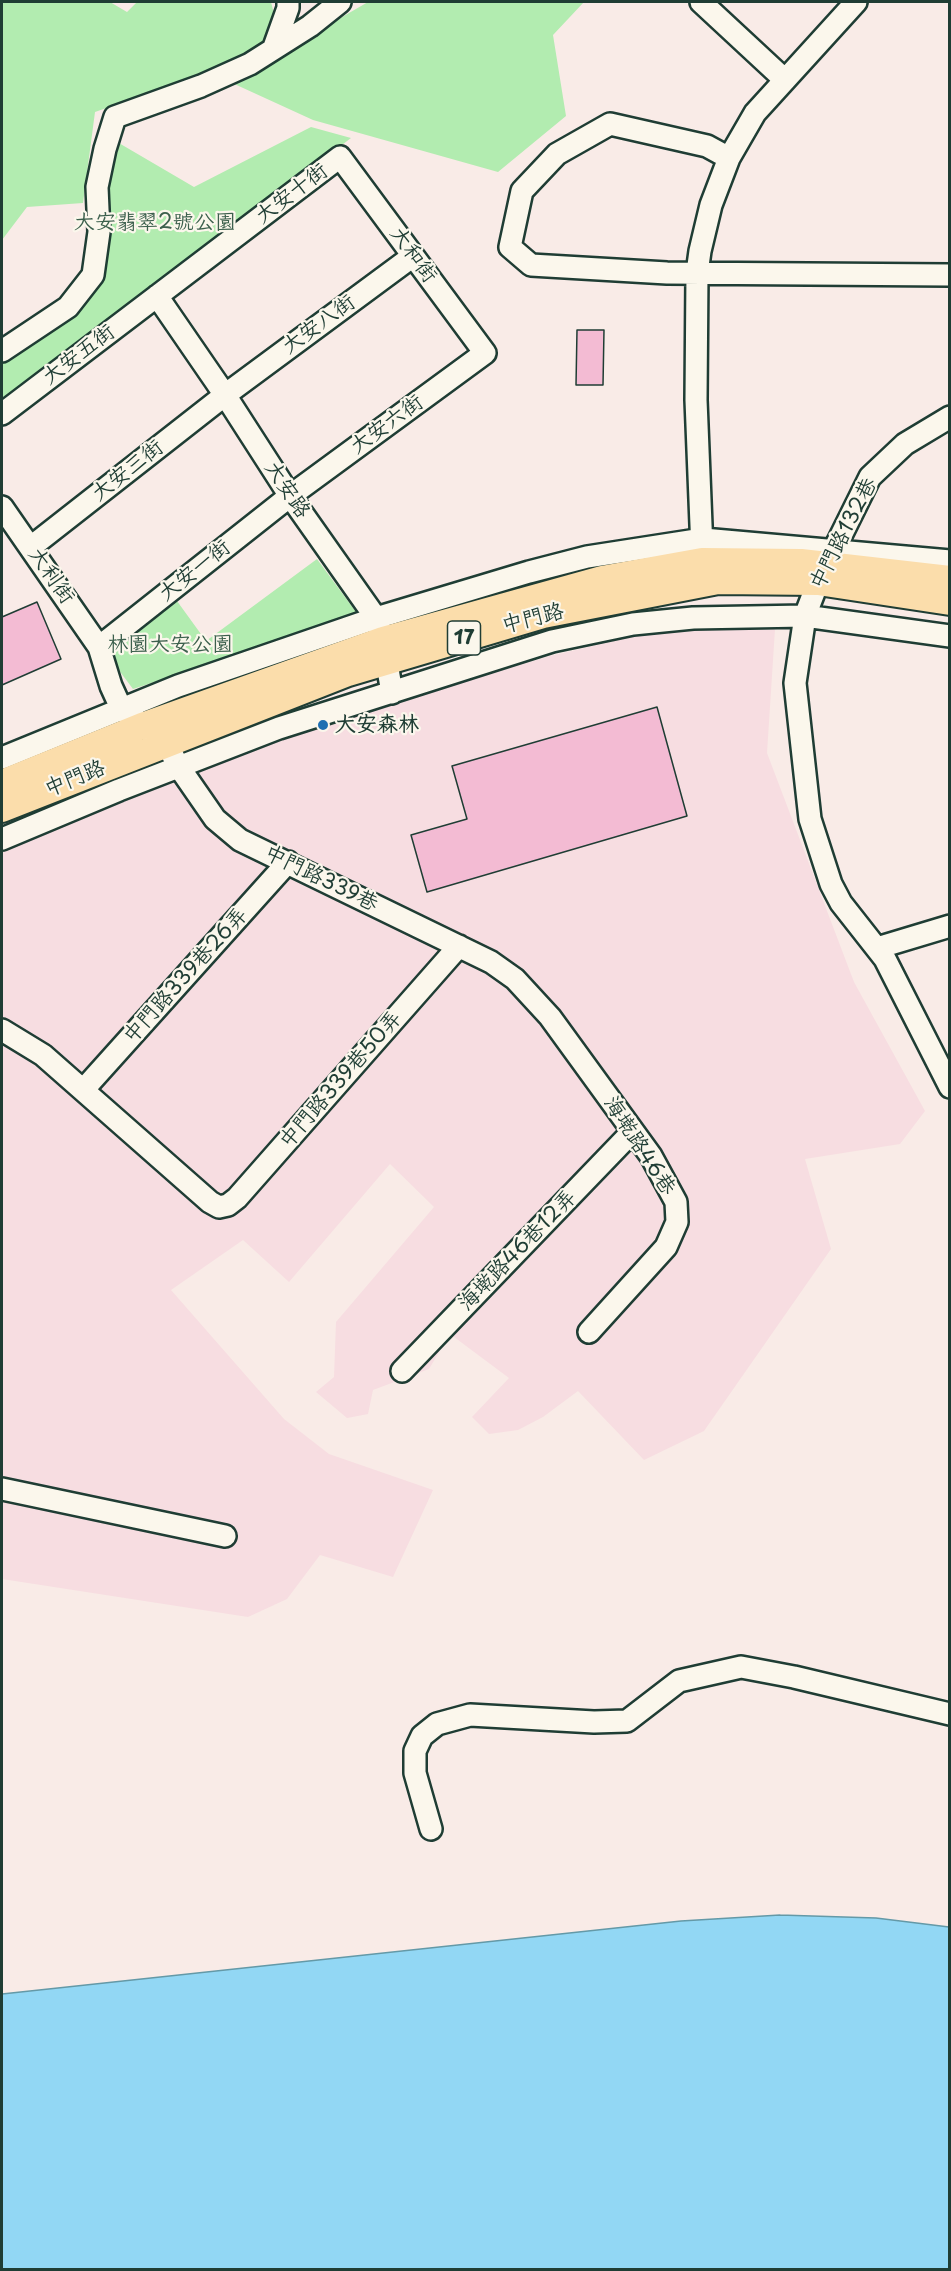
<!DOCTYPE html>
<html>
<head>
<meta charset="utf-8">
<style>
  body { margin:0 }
  #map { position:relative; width:951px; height:2271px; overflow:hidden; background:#f9ebe7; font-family:"Playpen Sans",sans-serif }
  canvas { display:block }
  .frame { position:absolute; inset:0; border:3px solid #1f3d34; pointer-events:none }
</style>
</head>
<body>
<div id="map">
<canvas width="951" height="2271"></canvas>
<div class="frame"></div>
</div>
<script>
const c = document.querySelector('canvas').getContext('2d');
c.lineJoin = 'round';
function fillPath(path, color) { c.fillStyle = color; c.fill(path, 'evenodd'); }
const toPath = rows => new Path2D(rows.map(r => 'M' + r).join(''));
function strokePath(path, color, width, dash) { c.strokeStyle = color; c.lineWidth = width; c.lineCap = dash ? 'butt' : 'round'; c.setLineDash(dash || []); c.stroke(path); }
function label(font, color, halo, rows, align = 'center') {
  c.font = font + ' "Playpen Sans","LXGW WenKai TC",sans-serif'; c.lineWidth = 4.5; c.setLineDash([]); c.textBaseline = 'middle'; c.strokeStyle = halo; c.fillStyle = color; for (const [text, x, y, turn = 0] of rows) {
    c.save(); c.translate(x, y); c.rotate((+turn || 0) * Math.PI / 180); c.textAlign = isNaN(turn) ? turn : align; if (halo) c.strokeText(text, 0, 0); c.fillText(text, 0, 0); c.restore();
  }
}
fillPath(toPath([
  [775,629,767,753,854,982,925,1111,900,1144,805,1159,831,1249,704,1431,644,1460,578,1391,543,1417,518,1430,489,1434,472,1417,509,1378,450,1334,429,1369,373,1390,368,1414,347,1418,316,1392,334,1377,336,1322,434,1207,390,1164,289,1282,243,1240,171,1290,284,1419,329,1454,433,1490,393,1577,320,1555,287,1599,248,1617,2,1579,2,849,207,760,550,656,641,635,702,630]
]), '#f7dde1');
fillPath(toPath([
  [2,2,110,2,127,12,137,2,271,2,281,41,190,79,95,112,83,203,27,207,2,240],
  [368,2,584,2,553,35,566,116,498,172,313,120,230,82],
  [311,127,351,138,2,406,2,354,97,277,112,139,194,187],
  [317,559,359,616,133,689,106,653,177,601,206,641]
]), '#b2ecb0');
const water = toPath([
  [780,1915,876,1918,949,1927,949,2269,2,2269,2,1994,681,1921,780,1915]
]);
fillPath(water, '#92d7f4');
strokePath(water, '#6499a7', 1.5);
const building = toPath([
  [577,330,604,330,603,385,576,385,577,330],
  [37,602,61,659,2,685,2,617,37,602],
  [657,707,687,816,427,892,411,835,467,819,452,766,657,707]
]);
fillPath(building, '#f3bbd3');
strokePath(building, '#1f3d34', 1.5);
const minor = toPath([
  [701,2,785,80],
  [274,47,288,8,288,2],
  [729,158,707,146,610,124,557,154,522,191,510,247,531,265,667,273,950,275],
  [157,296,225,395,290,496,376,618,383,640,392,693],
  [2,351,68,307,93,275,99,232,97,187,105,149,115,117,201,86,250,64,310,26,340,2],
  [2,414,340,157,485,353,290,496,99,647],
  [950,417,905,444,870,477,818,582,805,616,795,683,810,819,831,884,841,903,885,959,950,1087],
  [2,507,99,647,111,686,121,708,166,743,179,767,215,819,240,840,491,962,515,979,550,1017,651,1156,676,1202,677,1222,666,1247,589,1332],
  [31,547,225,395,413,256],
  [702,550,696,400,697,273,700,251,711,205,729,158,755,113,856,2],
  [2,758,178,686,376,618,529,572,587,557,703,539,950,561],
  [2,839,119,790,279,728,552,641,633,624,693,618,805,616,950,636],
  [877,948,950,926],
  [2,1030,43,1055,210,1202,219,1207,228,1205,237,1198,459,946],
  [84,1089,288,862],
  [402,1371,633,1131],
  [2,1489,225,1536],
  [431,1829,415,1773,415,1751,422,1736,437,1724,470,1715,594,1722,627,1721,679,1681,741,1667,794,1677,950,1714]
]);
const major = toPath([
  [2,783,142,726,383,640,602,579,702,561,801,562,950,579],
  [2,809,348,673,543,615,718,581,818,582,950,602]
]);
strokePath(minor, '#1f3d34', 26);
strokePath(major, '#1f3d34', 30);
strokePath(minor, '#fbf7ec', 21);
strokePath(major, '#fbddab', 26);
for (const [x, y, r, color] of [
  [323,725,6,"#1f6fb2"]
]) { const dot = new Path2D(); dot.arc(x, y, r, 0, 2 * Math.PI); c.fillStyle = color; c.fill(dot); strokePath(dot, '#fbf7ec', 2); }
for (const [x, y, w] of [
  [464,638,33]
]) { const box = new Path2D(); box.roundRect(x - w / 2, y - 17, w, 34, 4.5); c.fillStyle = '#fbf7ec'; c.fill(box); strokePath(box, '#1f3d34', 1.5); }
label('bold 20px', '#1f3d34', null, [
  ["17",464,638]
]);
label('21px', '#1f3d34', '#fbf7ec', [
  ["大安十街",292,194,-37],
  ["大和街",413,255,54],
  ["大安八街",319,325,-36],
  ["大安五街",79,355,-37],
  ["大安六街",387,425,-36],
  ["大安三街",128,471,-38],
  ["大安路",287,490,56],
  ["中門路132巷",844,534,-63],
  ["大安一街",195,571,-38],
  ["大利街",51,576,55],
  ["中門路",533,619,-14],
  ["中門路",75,779,-22],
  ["中門路339巷",321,879,26],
  ["中門路339巷26弄",186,976,-48],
  ["中門路339巷50弄",341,1080,-49],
  ["海墘路46巷",639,1146,57],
  ["海墘路46巷12弄",518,1251,-46]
]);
label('21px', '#3c604d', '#fbf7ec', [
  ["大安翡翠2號公園",155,223],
  ["林園大安公園",170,645]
]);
label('bold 21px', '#1f3d34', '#fbf7ec', [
  ["大安森林",335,725]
], 'left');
</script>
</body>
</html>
